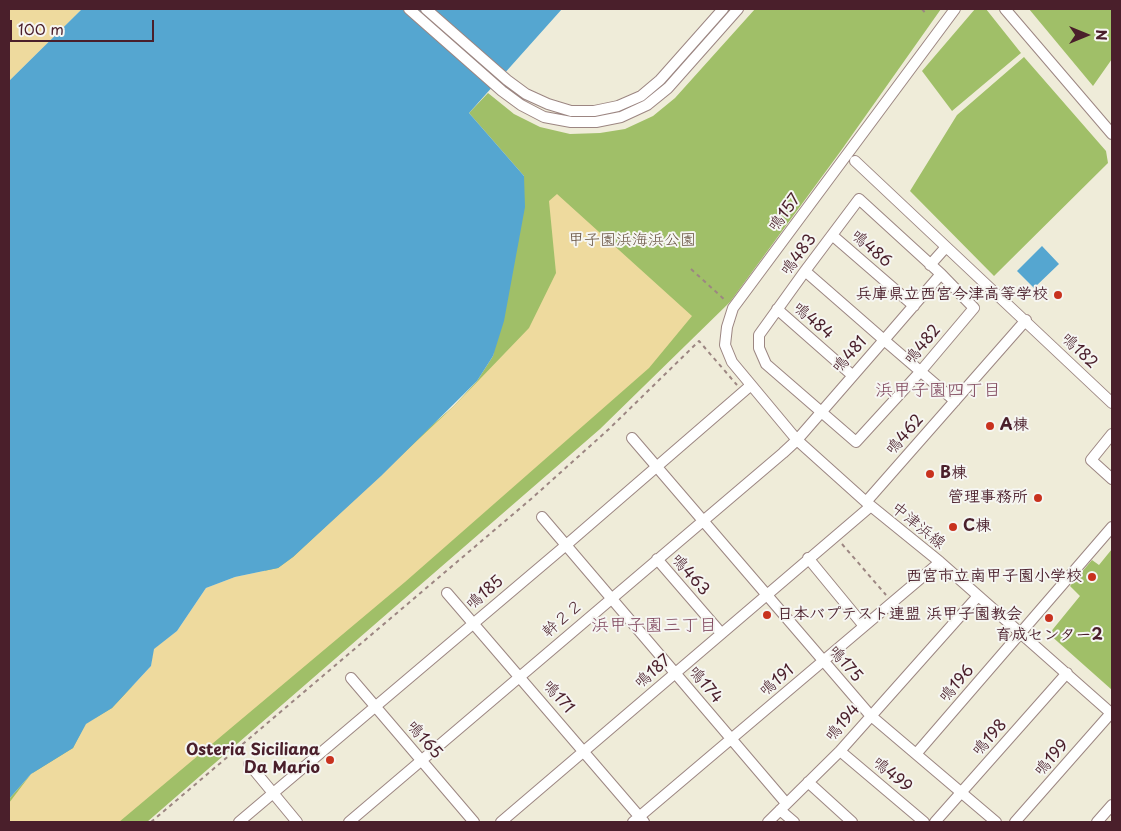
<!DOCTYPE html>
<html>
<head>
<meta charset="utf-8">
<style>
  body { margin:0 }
  #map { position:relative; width:1121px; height:831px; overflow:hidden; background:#efecd9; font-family:"Playpen Sans",sans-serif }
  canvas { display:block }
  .frame { position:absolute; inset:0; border:10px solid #4a1f2b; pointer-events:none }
  .north { position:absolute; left:1061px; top:10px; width:50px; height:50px; -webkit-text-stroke:4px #f6f6f2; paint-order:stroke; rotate:90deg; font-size:14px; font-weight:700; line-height:20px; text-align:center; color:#4a1f2b }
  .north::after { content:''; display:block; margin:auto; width:18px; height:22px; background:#4a1f2b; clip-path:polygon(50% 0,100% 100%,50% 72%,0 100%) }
  .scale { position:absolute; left:10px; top:20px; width:144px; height:22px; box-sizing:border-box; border:2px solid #4a1f2b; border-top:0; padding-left:6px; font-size:15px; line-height:18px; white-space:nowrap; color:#4a1f2b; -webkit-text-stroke:4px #f6f6f2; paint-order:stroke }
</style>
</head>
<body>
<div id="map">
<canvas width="1121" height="831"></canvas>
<div class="frame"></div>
<div class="north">N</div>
<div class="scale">100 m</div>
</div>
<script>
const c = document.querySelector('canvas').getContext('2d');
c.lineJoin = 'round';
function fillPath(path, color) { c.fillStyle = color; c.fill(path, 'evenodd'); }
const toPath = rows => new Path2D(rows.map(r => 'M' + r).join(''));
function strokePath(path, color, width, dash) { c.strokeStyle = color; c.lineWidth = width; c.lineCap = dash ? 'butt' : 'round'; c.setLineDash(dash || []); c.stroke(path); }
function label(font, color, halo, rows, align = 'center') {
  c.font = font + ' "Playpen Sans","Klee One",sans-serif'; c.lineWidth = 4; c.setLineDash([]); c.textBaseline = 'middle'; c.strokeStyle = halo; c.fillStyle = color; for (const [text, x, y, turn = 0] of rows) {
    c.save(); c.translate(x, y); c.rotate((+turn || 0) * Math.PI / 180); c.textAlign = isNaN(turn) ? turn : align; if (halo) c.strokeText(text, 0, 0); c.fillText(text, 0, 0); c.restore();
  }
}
fillPath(toPath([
  [755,9,941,9,840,152,730,302,600,429,147,822,9,822,9,799,31,774,454,406,477,381,493,356,524,176,469,113,488,93,514,114,540,127,570,134,600,133,625,129,653,116,675,98],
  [975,9,986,9,1021,53,952,111,922,71],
  [1029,9,1112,9,1112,59,1093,86],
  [1024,57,1106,151,1108,163,994,276,910,191,957,115],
  [1112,549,1112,690,1049,634,1080,596,1070,586,1092,560,1099,565]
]), '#a0bf68');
fillPath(toPath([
  [9,9,82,9,9,81],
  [557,194,692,316,649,368,405,582,119,822,9,822,9,803,31,774,73,748,85,724,112,708,151,666,153,649,177,631,206,588,235,577,278,568,293,557,454,406,529,328,556,273,549,201]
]), '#eeda9e');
fillPath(toPath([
  [82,9,562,9,469,113,524,176,525,207,504,321,493,356,477,381,381,476,293,557,278,568,235,577,206,588,177,631,154,649,151,666,112,708,86,724,73,748,31,774,9,799,9,81],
  [1042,246,1059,264,1034,288,1017,271]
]), '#55a6d0');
const minor = toPath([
  [409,9,502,91,521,105,544,117,571,122,596,122,621,117,647,105,668,88,738,9],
  [426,9,507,80,526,94,548,104,571,111,594,111,618,106,641,96,660,80,723,9],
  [955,9,733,308,727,327,725,345,732,362,797,440,866,502,940,562,1112,714],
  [1005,9,1112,134],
  [855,161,1112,403],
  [832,235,914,306],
  [930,265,946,247],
  [805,271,884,340,941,274,974,308,920,372,856,442,766,364,759,348,759,335,805,271,859,199,941,274],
  [777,309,852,375],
  [1112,434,1091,460,1112,479],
  [632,438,870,715,996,822],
  [866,502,1026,320],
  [542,517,786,803],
  [808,558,864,626],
  [657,559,721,633],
  [447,593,644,822],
  [351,678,474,822],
  [840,751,924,822],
  [916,754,1112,527],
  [249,764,297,822],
  [808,782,852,822],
  [780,810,794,822],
  [239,822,565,546,750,386],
  [349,822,783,453,797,440,884,340,955,401],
  [501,822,871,506],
  [633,822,940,562],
  [768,822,840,751,978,596],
  [935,822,1067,673],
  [1015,822,1111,713],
  [1097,822,1112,805]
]);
strokePath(minor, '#9c8682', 12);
strokePath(toPath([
  [922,9,927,15],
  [691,269,726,301],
  [842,544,886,595],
  [151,822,531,499,609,429,699,341,737,385]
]), '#9c8682', 2, [4, 4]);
strokePath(minor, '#fff', 10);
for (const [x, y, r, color] of [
  [1058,295,5,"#c8321e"],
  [990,426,5,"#c8321e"],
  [930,474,5,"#c8321e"],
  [1038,498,5,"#c8321e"],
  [953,527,5,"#c8321e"],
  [1092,577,5,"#c8321e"],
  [767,615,5,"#c8321e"],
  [1049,618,5,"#c8321e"],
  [330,760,5,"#c8321e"]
]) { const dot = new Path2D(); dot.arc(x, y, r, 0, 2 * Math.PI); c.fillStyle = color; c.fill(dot); strokePath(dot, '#f6f6f2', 2); }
label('16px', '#4a1f2b', '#f6f6f2', [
  ["鳴157",785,213,-53],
  ["鳴486",871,249,41],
  ["鳴483",799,255,-53],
  ["鳴484",813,321,41],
  ["鳴482",923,345,-50],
  ["鳴182",1079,351,44],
  ["鳴481",850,355,-48],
  ["鳴462",905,435,-49],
  ["中津浜線",918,526,39],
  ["鳴463",690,575,49],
  ["鳴185",485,593,-40],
  ["幹２２",563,619,-41],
  ["鳴175",845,664,49],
  ["鳴187",653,672,-41],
  ["鳴191",777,681,-40],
  ["鳴196",957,684,-49],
  ["鳴174",705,685,50],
  ["鳴171",558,697,49],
  ["鳴194",843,723,-49],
  ["鳴198",990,738,-48],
  ["鳴165",424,740,49],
  ["鳴199",1052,758,-49],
  ["鳴499",892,775,40]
]);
label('16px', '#644f3d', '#f6f6f2', [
  ["甲子園浜海浜公園",632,241]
]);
label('bold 16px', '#4a1f2b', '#f6f6f2', [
  ["兵庫県立西宮今津高等学校",1048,295],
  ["A棟",1000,426,"left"],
  ["B棟",940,474,"left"],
  ["管理事務所",1028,498],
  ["C棟",963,527,"left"],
  ["西宮市立南甲子園小学校",1082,577],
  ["日本バプテスト連盟 浜甲子園教会",777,615,"left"],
  ["育成センター2",1049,636,"center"],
  ["Osteria Siciliana",320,751],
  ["Da Mario",320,769]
], 'right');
label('18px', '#80485e', '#f6f6f2', [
  ["浜甲子園四丁目",938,391],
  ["浜甲子園三丁目",654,626]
]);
</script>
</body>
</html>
